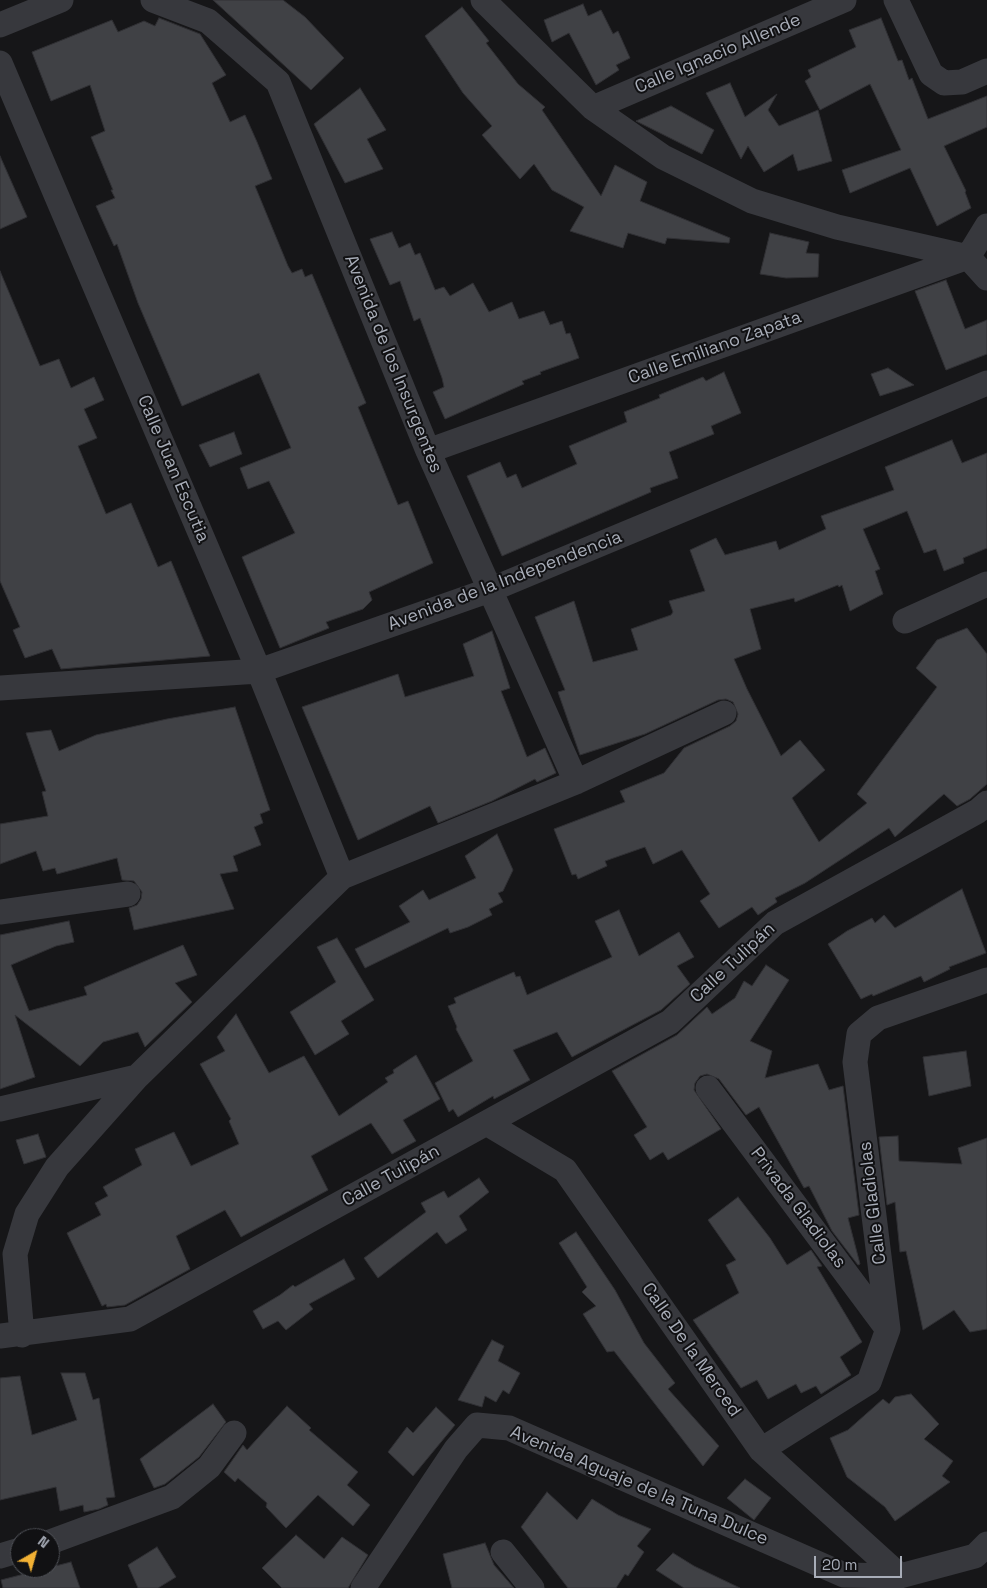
<!DOCTYPE html>
<html>
<head>
<meta charset="utf-8">
<style>
  body { margin:0 }
  #map { position:relative; width:987px; height:1588px; overflow:hidden; background:#161618; font-family:"Space Grotesk",sans-serif }
  canvas { display:block }
  .north { position:absolute; left:10px; top:1528px; width:50px; height:50px; box-sizing:border-box; background:#111113; border:1px solid #4d4f55; border-radius:50%; rotate:38deg; font-size:14px; font-weight:700; line-height:20px; text-align:center; color:#a8adb8 }
  .north::after { content:''; display:block; margin:auto; width:18px; height:22px; background:#f2b134; clip-path:polygon(50% 0,100% 100%,50% 72%,0 100%) }
  .scale { position:absolute; left:814px; top:1556px; width:88px; height:22px; box-sizing:border-box; border:2px solid #a8adb8; border-top:0; padding-left:6px; font-size:15px; line-height:18px; white-space:nowrap; color:#a8adb8; -webkit-text-stroke:4px #111113; paint-order:stroke }
</style>
</head>
<body>
<div id="map">
<canvas width="987" height="1588"></canvas>
<div class="north">N</div>
<div class="scale">20 m</div>
</div>
<script>
const c = document.querySelector('canvas').getContext('2d');
c.lineJoin = 'round';
function fillPath(path, color) { c.fillStyle = color; c.fill(path, 'evenodd'); }
const toPath = rows => new Path2D(rows.map(r => 'M' + r).join(''));
function strokePath(path, color, width, dash) { c.strokeStyle = color; c.lineWidth = width; c.lineCap = dash ? 'butt' : 'round'; c.setLineDash(dash || []); c.stroke(path); }
function label(font, color, halo, rows, align = 'center') {
  c.font = font + ' "Space Grotesk",sans-serif'; c.lineWidth = 4; c.setLineDash([]); c.textBaseline = 'middle'; c.strokeStyle = halo; c.fillStyle = color; for (const [text, x, y, turn = 0] of rows) {
    c.save(); c.translate(x, y); c.rotate((+turn || 0) * Math.PI / 180); c.textAlign = isNaN(turn) ? turn : align; if (halo) c.strokeText(text, 0, 0); c.fillText(text, 0, 0); c.restore();
  }
}
const building = toPath([
  [213,0,283,0,305,17,344,58,311,90,213,0],
  [583,4,588,16,601,10,613,34,618,31,630,58,616,65,619,70,596,85,569,33,552,42,544,20,583,4],
  [462,7,489,41,486,43,518,84,545,107,542,110,601,196,615,165,647,182,640,201,730,238,729,243,667,238,665,244,628,233,623,248,570,231,584,207,552,190,534,164,520,179,482,135,492,126,463,93,425,36,462,7],
  [159,18,200,34,226,75,212,83,230,122,245,115,257,142,272,179,255,186,288,266,292,273,302,269,305,277,312,274,366,403,358,407,398,505,408,501,433,563,369,592,372,600,363,609,326,622,329,628,280,648,242,557,295,533,269,481,248,489,240,468,291,448,259,373,182,406,138,303,117,244,114,246,96,206,115,198,111,190,113,190,91,137,105,131,90,85,51,101,32,52,112,20,118,32,144,21,155,26,159,18],
  [881,18,898,61,902,60,909,80,912,78,928,119,987,96,987,127,944,146,966,191,965,192,971,208,937,226,910,168,850,193,842,170,901,150,870,84,820,110,805,81,811,77,808,70,856,47,849,30,881,18],
  [730,83,745,117,777,94,768,110,779,126,818,110,832,161,798,171,793,154,764,172,748,146,741,159,706,93,730,83],
  [360,88,386,130,367,139,383,169,345,183,314,124,360,88],
  [671,106,714,130,702,154,636,121,671,106],
  [0,156,27,217,0,229,0,156],
  [392,232,399,248,410,243,415,255,420,253,435,290,444,287,450,296,473,283,489,312,512,302,519,319,544,311,550,325,562,321,566,334,570,333,579,358,540,372,541,374,522,381,524,384,445,419,433,392,444,387,442,378,420,318,414,321,400,281,390,285,370,239,392,232],
  [770,233,809,242,806,253,819,254,818,277,786,278,760,274,770,233],
  [0,271,40,366,59,359,71,388,94,377,104,400,84,409,97,438,78,446,106,514,131,503,158,567,171,561,210,656,61,669,52,649,25,658,13,630,20,627,0,581,0,271],
  [946,280,965,329,987,320,987,354,946,370,915,291,946,280],
  [888,368,914,385,880,396,871,374,888,368],
  [724,372,741,413,711,426,714,434,669,452,678,478,650,488,651,492,502,556,467,476,500,462,507,478,516,474,522,488,577,464,569,446,627,422,624,412,660,398,659,395,703,377,706,381,724,372],
  [234,432,242,454,210,467,199,445,234,432],
  [952,440,962,463,987,453,987,548,963,558,964,563,944,571,936,549,924,553,907,511,863,529,880,569,875,571,883,594,850,611,842,585,839,587,838,585,795,602,794,598,750,609,761,649,734,659,747,689,781,756,800,740,825,770,792,798,819,842,867,803,857,794,937,687,916,668,937,640,967,628,987,654,987,784,970,799,957,806,944,794,895,837,889,828,805,883,775,898,777,902,758,915,752,907,719,928,700,901,710,894,682,850,653,864,645,847,605,861,607,866,578,879,576,874,572,875,554,829,625,802,620,791,664,773,684,748,730,726,736,721,738,714,733,702,726,699,718,700,645,734,580,755,558,692,565,690,535,617,574,601,593,662,638,650,631,629,671,615,673,612,669,601,705,591,690,550,716,538,725,555,776,541,779,550,826,529,821,516,894,490,885,467,952,440],
  [492,631,510,688,501,691,527,757,545,748,556,773,537,782,535,779,492,801,438,823,430,806,358,840,302,707,398,674,405,697,474,676,463,644,492,631],
  [235,707,270,810,260,814,263,823,254,827,261,845,233,856,238,871,220,874,234,909,134,930,129,908,137,905,141,899,142,892,134,881,122,880,117,858,57,874,55,868,43,871,36,851,0,864,0,824,48,816,42,792,46,791,26,733,51,730,59,751,96,735,167,719,235,707],
  [497,834,513,870,503,891,498,893,503,902,489,909,492,915,468,927,450,933,448,928,365,968,355,949,410,922,399,906,423,890,429,900,476,878,465,856,497,834],
  [962,889,986,953,949,967,950,969,924,982,921,976,873,996,872,994,861,999,828,944,847,931,872,918,875,923,884,915,895,928,962,889],
  [619,910,639,956,679,932,694,957,677,966,690,984,661,1010,572,1057,557,1032,513,1050,530,1080,494,1099,493,1096,458,1117,453,1109,449,1112,435,1083,473,1061,456,1029,457,1027,448,1006,456,1003,454,998,514,972,516,977,520,976,527,995,612,957,595,921,619,910],
  [69,921,74,942,56,946,11,965,29,1011,87,995,84,987,183,945,197,975,175,983,192,1002,145,1047,138,1032,103,1042,80,1066,15,1015,35,1077,0,1089,0,935,69,921],
  [337,938,374,1000,341,1021,349,1034,315,1055,290,1012,336,982,317,947,337,938],
  [766,965,789,980,750,1041,772,1051,765,1078,818,1064,829,1090,843,1086,859,1215,848,1218,860,1264,858,1265,832,1231,809,1186,804,1188,759,1107,746,1115,719,1079,707,1074,700,1076,695,1083,694,1090,721,1129,668,1160,663,1152,650,1160,634,1135,647,1127,612,1071,677,1035,707,1007,712,1014,735,998,744,981,752,986,766,965],
  [236,1014,269,1073,304,1056,339,1116,388,1082,385,1078,394,1073,393,1070,416,1055,440,1099,403,1120,416,1141,392,1154,371,1123,311,1156,328,1190,241,1237,225,1210,176,1236,190,1269,125,1305,107,1307,106,1304,102,1306,67,1233,101,1215,95,1203,108,1196,103,1187,142,1165,135,1149,174,1132,191,1166,239,1144,229,1121,231,1119,200,1064,225,1051,217,1037,236,1014],
  [966,1051,971,1086,929,1096,923,1057,966,1051],
  [38,1134,46,1157,24,1164,16,1140,38,1134],
  [898,1136,899,1161,962,1164,958,1148,987,1138,987,1329,970,1332,954,1310,923,1330,906,1251,900,1252,895,1202,887,1205,879,1137,898,1136],
  [479,1178,489,1192,459,1216,467,1230,446,1244,437,1232,378,1278,364,1258,426,1212,421,1203,444,1191,448,1198,479,1178],
  [738,1197,770,1238,787,1265,811,1250,822,1266,817,1267,862,1342,840,1357,851,1375,821,1394,816,1386,801,1393,796,1384,768,1399,757,1380,741,1388,693,1320,739,1293,726,1265,736,1260,708,1220,738,1197],
  [576,1232,615,1290,644,1343,675,1383,668,1389,719,1446,703,1466,614,1351,607,1352,583,1314,596,1306,582,1292,587,1287,559,1243,576,1232],
  [344,1259,355,1279,309,1304,313,1309,286,1330,278,1321,263,1329,253,1311,280,1295,293,1285,295,1287,344,1259],
  [492,1340,504,1346,498,1361,520,1373,509,1394,503,1390,496,1402,485,1396,482,1407,458,1400,492,1340],
  [61,1373,85,1373,93,1400,99,1398,115,1497,106,1498,108,1505,99,1509,84,1512,83,1505,60,1511,56,1487,0,1500,0,1378,20,1376,32,1435,77,1420,61,1373],
  [911,1394,939,1424,924,1439,953,1461,942,1476,950,1482,895,1521,885,1507,847,1477,830,1438,848,1430,883,1399,889,1404,895,1397,911,1394],
  [213,1404,226,1422,199,1457,165,1484,154,1488,140,1459,213,1404],
  [287,1406,311,1428,309,1430,358,1472,347,1485,370,1505,353,1526,318,1495,286,1528,266,1507,267,1503,238,1478,235,1482,224,1472,243,1445,247,1450,287,1406],
  [436,1407,455,1425,413,1476,388,1452,407,1427,413,1433,436,1407],
  [745,1479,771,1498,754,1520,727,1498,745,1479],
  [547,1492,577,1520,592,1499,618,1515,651,1529,637,1546,644,1552,628,1576,625,1574,616,1588,568,1588,521,1527,547,1492],
  [296,1535,324,1559,342,1537,368,1555,348,1588,282,1588,262,1568,296,1535],
  [485,1543,494,1565,514,1588,452,1588,443,1554,485,1543],
  [157,1547,176,1577,158,1588,138,1588,128,1565,157,1547],
  [673,1553,694,1566,740,1588,684,1588,656,1570,673,1553],
  [71,1562,80,1588,3,1588,1,1580,71,1562]
]);
fillPath(building, '#404145');
strokePath(building, '#303034', 1);
strokePath(toPath([
  [153,0,208,21,278,82,428,451,576,782],
  [483,0,593,108,663,157,752,201,837,227,968,257,987,278],
  [896,0,931,74,944,83,962,82,987,71],
  [0,25,61,0],
  [0,63,259,671,342,877],
  [593,108,844,0],
  [428,451,968,257,987,226],
  [905,621,987,584],
  [0,688,259,671,490,590,987,383],
  [0,912,128,894],
  [708,1088,886,1327],
  [0,1109,137,1077],
  [488,1124,565,1170,761,1450,900,1576],
  [22,1335,15,1254,27,1214,57,1167,137,1077,342,877,576,782,724,713],
  [0,1336,130,1319,670,1022,775,923,978,811,987,803],
  [761,1450,869,1382,888,1329,855,1062,859,1034,878,1018,987,980],
  [50,1542,172,1497,209,1467,234,1433],
  [503,1552,532,1588],
  [0,1556,20,1550],
  [363,1588,456,1449,477,1425,509,1428,844,1575,900,1576,975,1556,987,1544]
]), '#37383d', 25);
label('18px', '#a8adb8', '#111113', [
  ["Calle Ignacio Allende",718,54,-23],
  ["Calle Emiliano Zapata",715,348,-20],
  ["Avenida de los Insurgentes",393,364,68],
  ["Calle Juan Escutia",173,469,67],
  ["Avenida de la Independencia",505,581,-21],
  ["Calle Tulipán",733,963,-43],
  ["Calle Tulipán",391,1176,-29],
  ["Calle Gladiolas",873,1203,-97],
  ["Privada Gladiolas",798,1208,53],
  ["Calle De la Merced",691,1350,55],
  ["Avenida Aguaje de la Tuna Dulce",639,1486,23]
]);
</script>
</body>
</html>
